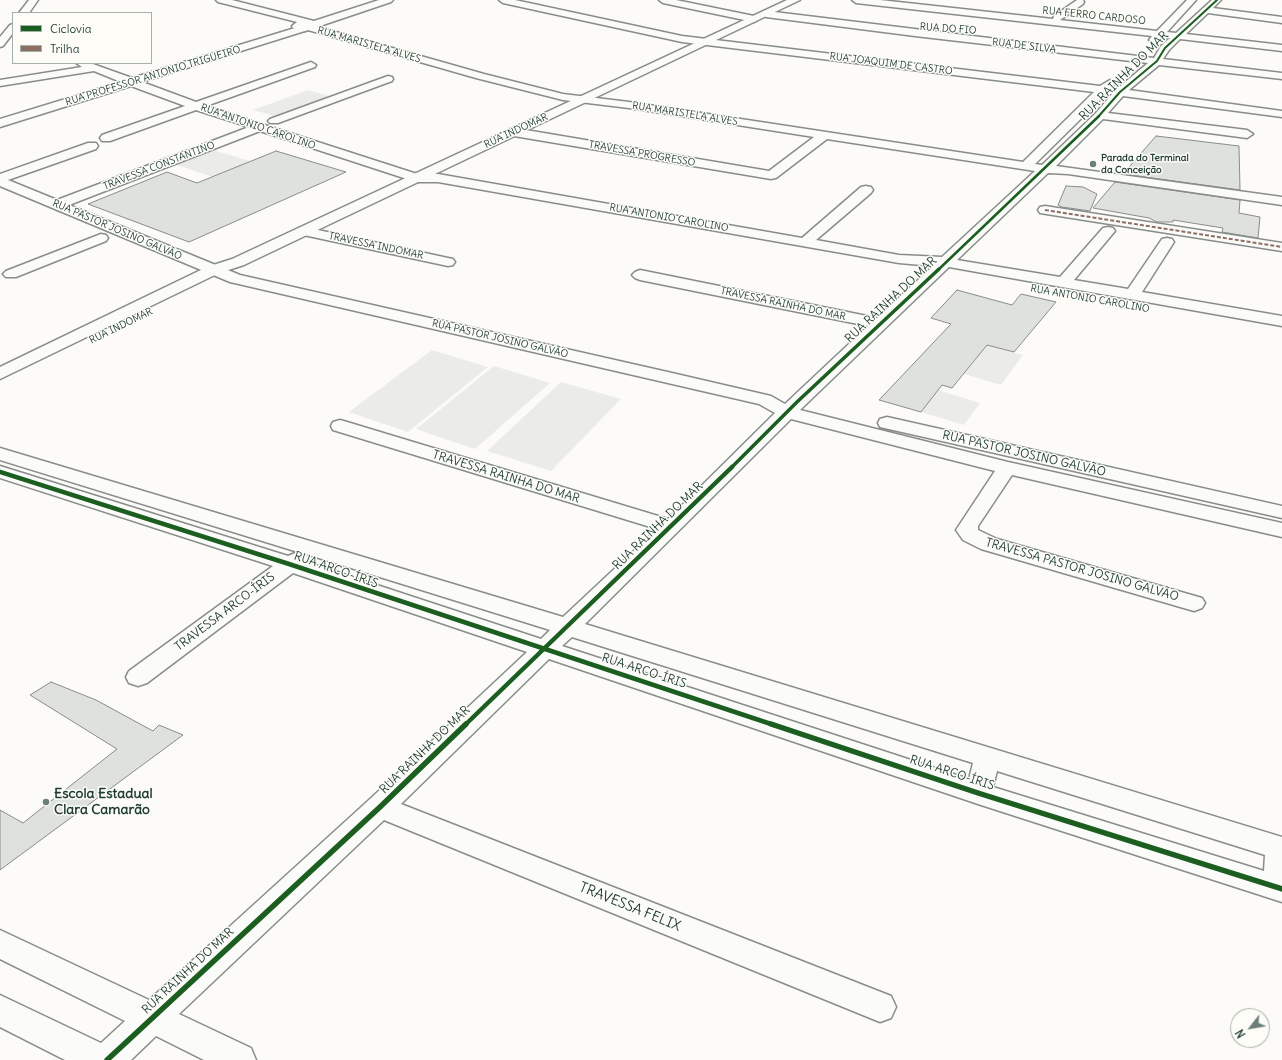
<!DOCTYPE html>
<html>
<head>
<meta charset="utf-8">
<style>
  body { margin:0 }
  #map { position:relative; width:1282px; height:1060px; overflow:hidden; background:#fcfbf8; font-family:Delius,sans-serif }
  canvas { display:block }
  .legend { position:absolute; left:12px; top:12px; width:140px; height:52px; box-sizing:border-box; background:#fdfcf7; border:1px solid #a4b0a9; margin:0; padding:5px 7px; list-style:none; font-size:12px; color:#1f3d34 }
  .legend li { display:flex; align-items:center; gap:8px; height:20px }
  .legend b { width:20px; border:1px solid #a4b0a9 }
  .north { position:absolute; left:1230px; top:1008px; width:40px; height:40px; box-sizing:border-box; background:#fdfcf7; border:1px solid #a4b0a9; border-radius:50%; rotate:239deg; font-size:11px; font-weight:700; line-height:16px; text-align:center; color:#1f3d34 }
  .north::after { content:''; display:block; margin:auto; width:14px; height:18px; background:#6c8079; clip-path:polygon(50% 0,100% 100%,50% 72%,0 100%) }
</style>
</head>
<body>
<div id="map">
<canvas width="1282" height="1060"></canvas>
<ul class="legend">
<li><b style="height:5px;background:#1b5e20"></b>Ciclovia</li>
<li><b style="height:5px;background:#8d6e63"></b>Trilha</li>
</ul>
<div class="north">N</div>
</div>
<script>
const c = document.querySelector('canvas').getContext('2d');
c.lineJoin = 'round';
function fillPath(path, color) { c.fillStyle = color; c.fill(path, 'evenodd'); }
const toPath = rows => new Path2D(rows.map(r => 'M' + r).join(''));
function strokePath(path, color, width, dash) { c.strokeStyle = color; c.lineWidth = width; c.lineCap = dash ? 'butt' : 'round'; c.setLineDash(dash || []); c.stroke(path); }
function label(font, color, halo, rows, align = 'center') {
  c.font = font + ' Delius,sans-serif'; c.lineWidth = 3; c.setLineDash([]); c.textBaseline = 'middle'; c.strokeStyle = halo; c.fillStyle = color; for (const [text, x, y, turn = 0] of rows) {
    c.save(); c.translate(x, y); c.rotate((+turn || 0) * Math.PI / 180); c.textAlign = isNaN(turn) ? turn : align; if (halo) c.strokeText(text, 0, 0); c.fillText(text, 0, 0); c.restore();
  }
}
fillPath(toPath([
  [308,90,329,96,275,116,253,110],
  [210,149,260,164,221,180,171,163],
  [987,345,1023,355,1001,385,964,374],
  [432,350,488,367,408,432,349,412],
  [494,366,550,383,475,449,416,429],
  [561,382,621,399,551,471,487,451],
  [938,390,980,403,964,425,921,412]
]), '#ebece8');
const building = toPath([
  [1156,136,1239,146,1240,190,1123,174,1156,136],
  [276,151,346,172,189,242,88,204,167,172,197,183,276,151],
  [1115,182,1240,200,1239,213,1260,217,1258,238,1222,232,1223,228,1173,220,1173,222,1157,222,1149,218,1093,208,1115,182],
  [1066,186,1083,187,1097,194,1090,211,1062,207,1058,205,1066,186],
  [957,290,1012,305,1021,294,1056,302,1014,352,987,345,952,388,942,385,921,412,879,400,951,324,931,318,957,290],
  [51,682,96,700,153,731,159,725,183,735,0,870,0,810,23,823,117,749,30,695,51,682]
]);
fillPath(building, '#dfe1de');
strokePath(building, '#888d8a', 1);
const minor = toPath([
  [29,0,38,0,29,13,19,13,29,0],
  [499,0,515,0,682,36,1100,86,1110,80,1115,83,1111,88,1118,88,1148,63,915,36,766,17,761,14,766,11,1154,58,1161,46,1170,38,1162,37,1154,43,1149,40,1152,36,856,3,852,0,880,0,1053,19,1054,16,1077,0,1083,0,1084,2,1083,4,1060,20,1157,31,1187,0,1196,0,1167,32,1176,33,1212,0,1221,0,1213,8,1282,17,1282,23,1208,13,1186,34,1282,45,1282,51,1180,39,1169,50,1163,59,1282,73,1282,79,1159,65,1129,90,1282,111,1282,117,1123,96,1108,113,1247,130,1253,134,1247,138,1103,119,1056,166,1282,197,1282,205,1068,174,1048,173,957,260,1060,277,1103,228,1108,227,1113,228,1115,231,1074,280,1128,289,1162,239,1167,238,1172,239,1174,242,1142,292,1282,316,1282,326,949,267,800,410,1008,462,1282,523,1282,537,1012,475,978,526,978,530,997,539,1202,598,1205,603,1202,608,1194,611,981,549,963,540,956,530,995,471,791,419,585,624,1282,837,1282,902,978,804,549,659,401,804,891,996,896,1007,891,1018,880,1022,384,820,179,1014,251,1048,256,1060,204,1060,156,1036,131,1060,65,1060,0,1027,0,995,101,1043,125,1021,0,959,0,930,149,1000,370,799,527,652,293,573,147,683,138,686,129,683,126,677,129,671,273,566,0,478,0,466,288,556,298,552,0,460,0,448,563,617,657,529,333,430,331,426,333,422,340,420,347,422,668,519,775,413,759,404,230,282,0,186,0,174,88,143,96,143,98,146,96,149,8,180,57,200,249,127,196,110,110,141,102,141,100,138,102,135,185,106,131,86,0,127,0,119,121,82,94,71,0,86,0,80,82,67,76,63,90,63,132,78,308,24,484,74,563,94,629,102,1023,162,1094,92,682,42,503,3,499,0],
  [308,30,476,78,563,100,629,108,814,137,769,171,514,128,510,129,508,132,514,136,771,179,776,178,827,139,1035,171,942,257,899,255,816,240,871,193,873,190,871,187,866,186,861,187,802,238,438,174,417,174,206,106,315,67,316,65,311,62,196,102,142,82,308,30],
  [1106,94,1112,94,1096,113,1042,165,1035,164,1106,94],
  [260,131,416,182,438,182,899,263,933,266,877,318,640,270,635,272,632,275,635,278,640,280,868,326,785,404,771,396,672,373,240,275,69,205,260,131],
  [306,554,550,630,541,639,307,562,309,559,306,554],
  [572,637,973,763,969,779,562,646,572,637],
  [997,771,1265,855,1264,871,993,787,997,771],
  [659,0,676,0,754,16,759,19,754,22,663,3,659,0],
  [13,24,13,33,3,46,0,47,0,37,10,25,13,24],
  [388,76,392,77,393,79,392,81,278,123,270,123,268,121,270,119,388,76],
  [1045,206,1282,243,1282,251,1040,213,1038,210,1040,207,1045,206],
  [304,227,448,258,453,259,455,262,453,265,448,266,299,234,297,231,299,228,304,227],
  [101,234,106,235,108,238,106,241,16,277,6,277,3,274,6,271,101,234],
  [887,417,1282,506,1282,518,880,427,878,423,880,419,887,417]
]);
const tertiary = toPath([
  [216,0,232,0,314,21,379,0,393,0,391,2,305,31,293,28,292,26,297,22,218,2,216,0],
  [787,0,800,0,244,265,219,273,0,379,0,367,207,267,232,259,787,0]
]);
strokePath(minor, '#888d8a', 3);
strokePath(tertiary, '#888d8a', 3);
fillPath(minor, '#fbfbf9');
fillPath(tertiary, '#fbfbf9');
strokePath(toPath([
  [1045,210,1282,247]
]), '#8d6e63', 2, [4, 2]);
strokePath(toPath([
  [1098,117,1120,92,1157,61,1165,48,1217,0]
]), '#1b5e20', 2);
strokePath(toPath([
  [938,270,1099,116]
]), '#1b5e20', 2.5);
strokePath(toPath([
  [731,468,797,402,939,269]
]), '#1b5e20', 3.5);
strokePath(toPath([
  [0,472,289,564,774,725],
  [465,725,732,467]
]), '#1b5e20', 4.5);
strokePath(toPath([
  [771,724,978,793,1282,889],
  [107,1060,380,807,466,724]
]), '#1b5e20', 5.5);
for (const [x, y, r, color] of [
  [1093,164,4,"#6c8079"],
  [46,802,4,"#6c8079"]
]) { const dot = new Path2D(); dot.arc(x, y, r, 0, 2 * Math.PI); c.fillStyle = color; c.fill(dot); strokePath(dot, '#fdfcf7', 1.5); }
label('10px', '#1f3d34', '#fdfcf7', [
  ["RUA FERRO CARDOSO",1094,16,6],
  ["RUA DO FIO",948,29,4],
  ["RUA MARISTELA ALVES",369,45,16],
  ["RUA DE SILVA",1024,46,7],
  ["RUA JOAQUIM DE CASTRO",891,64,7],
  ["RUA PROFESSOR ANTONIO TRIGUEIRO",153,76,-17],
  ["RUA MARISTELA ALVES",685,114,9],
  ["RUA ANTONIO CAROLINO",258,127,19],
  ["RUA INDOMAR",516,131,-25],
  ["TRAVESSA PROGRESSO",642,154,10],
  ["TRAVESSA CONSTANTINO",159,166,-21],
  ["RUA ANTONIO CAROLINO",669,218,10],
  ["RUA PASTOR JOSINO GALVÃO",117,230,23],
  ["TRAVESSA INDOMAR",376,246,12],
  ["RUA ANTONIO CAROLINO",1090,299,10],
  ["TRAVESSA RAINHA DO MAR",783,304,12],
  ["RUA INDOMAR",121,326,-26],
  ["RUA PASTOR JOSINO GALVÃO",500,339,13]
]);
label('bold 10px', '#1f3d34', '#fdfcf7', [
  ["Parada do Terminal",1101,158],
  ["da Conceição",1101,170]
], 'left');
label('12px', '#1f3d34', '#fdfcf7', [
  ["RUA RAINHA DO MAR",1124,76,-45],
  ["RUA RAINHA DO MAR",891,300,-43],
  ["RUA PASTOR JOSINO GALVÃO",1024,454,13],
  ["TRAVESSA RAINHA DO MAR",506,477,17],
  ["RUA RAINHA DO MAR",658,526,-44],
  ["RUA ARCO-ÍRIS",336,570,19],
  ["TRAVESSA PASTOR JOSINO GALVÃO",1082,570,16],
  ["TRAVESSA ARCO-ÍRIS",225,612,-37],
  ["RUA ARCO-ÍRIS",644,671,18],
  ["RUA RAINHA DO MAR",425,750,-44],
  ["RUA ARCO-ÍRIS",952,773,18],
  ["RUA RAINHA DO MAR",188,971,-43]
]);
label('bold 14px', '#1f3d34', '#fdfcf7', [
  ["Escola Estadual",54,794],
  ["Clara Camarão",54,810]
], 'left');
label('14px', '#1f3d34', '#fdfcf7', [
  ["TRAVESSA FELIX",630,907,22]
]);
</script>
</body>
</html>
